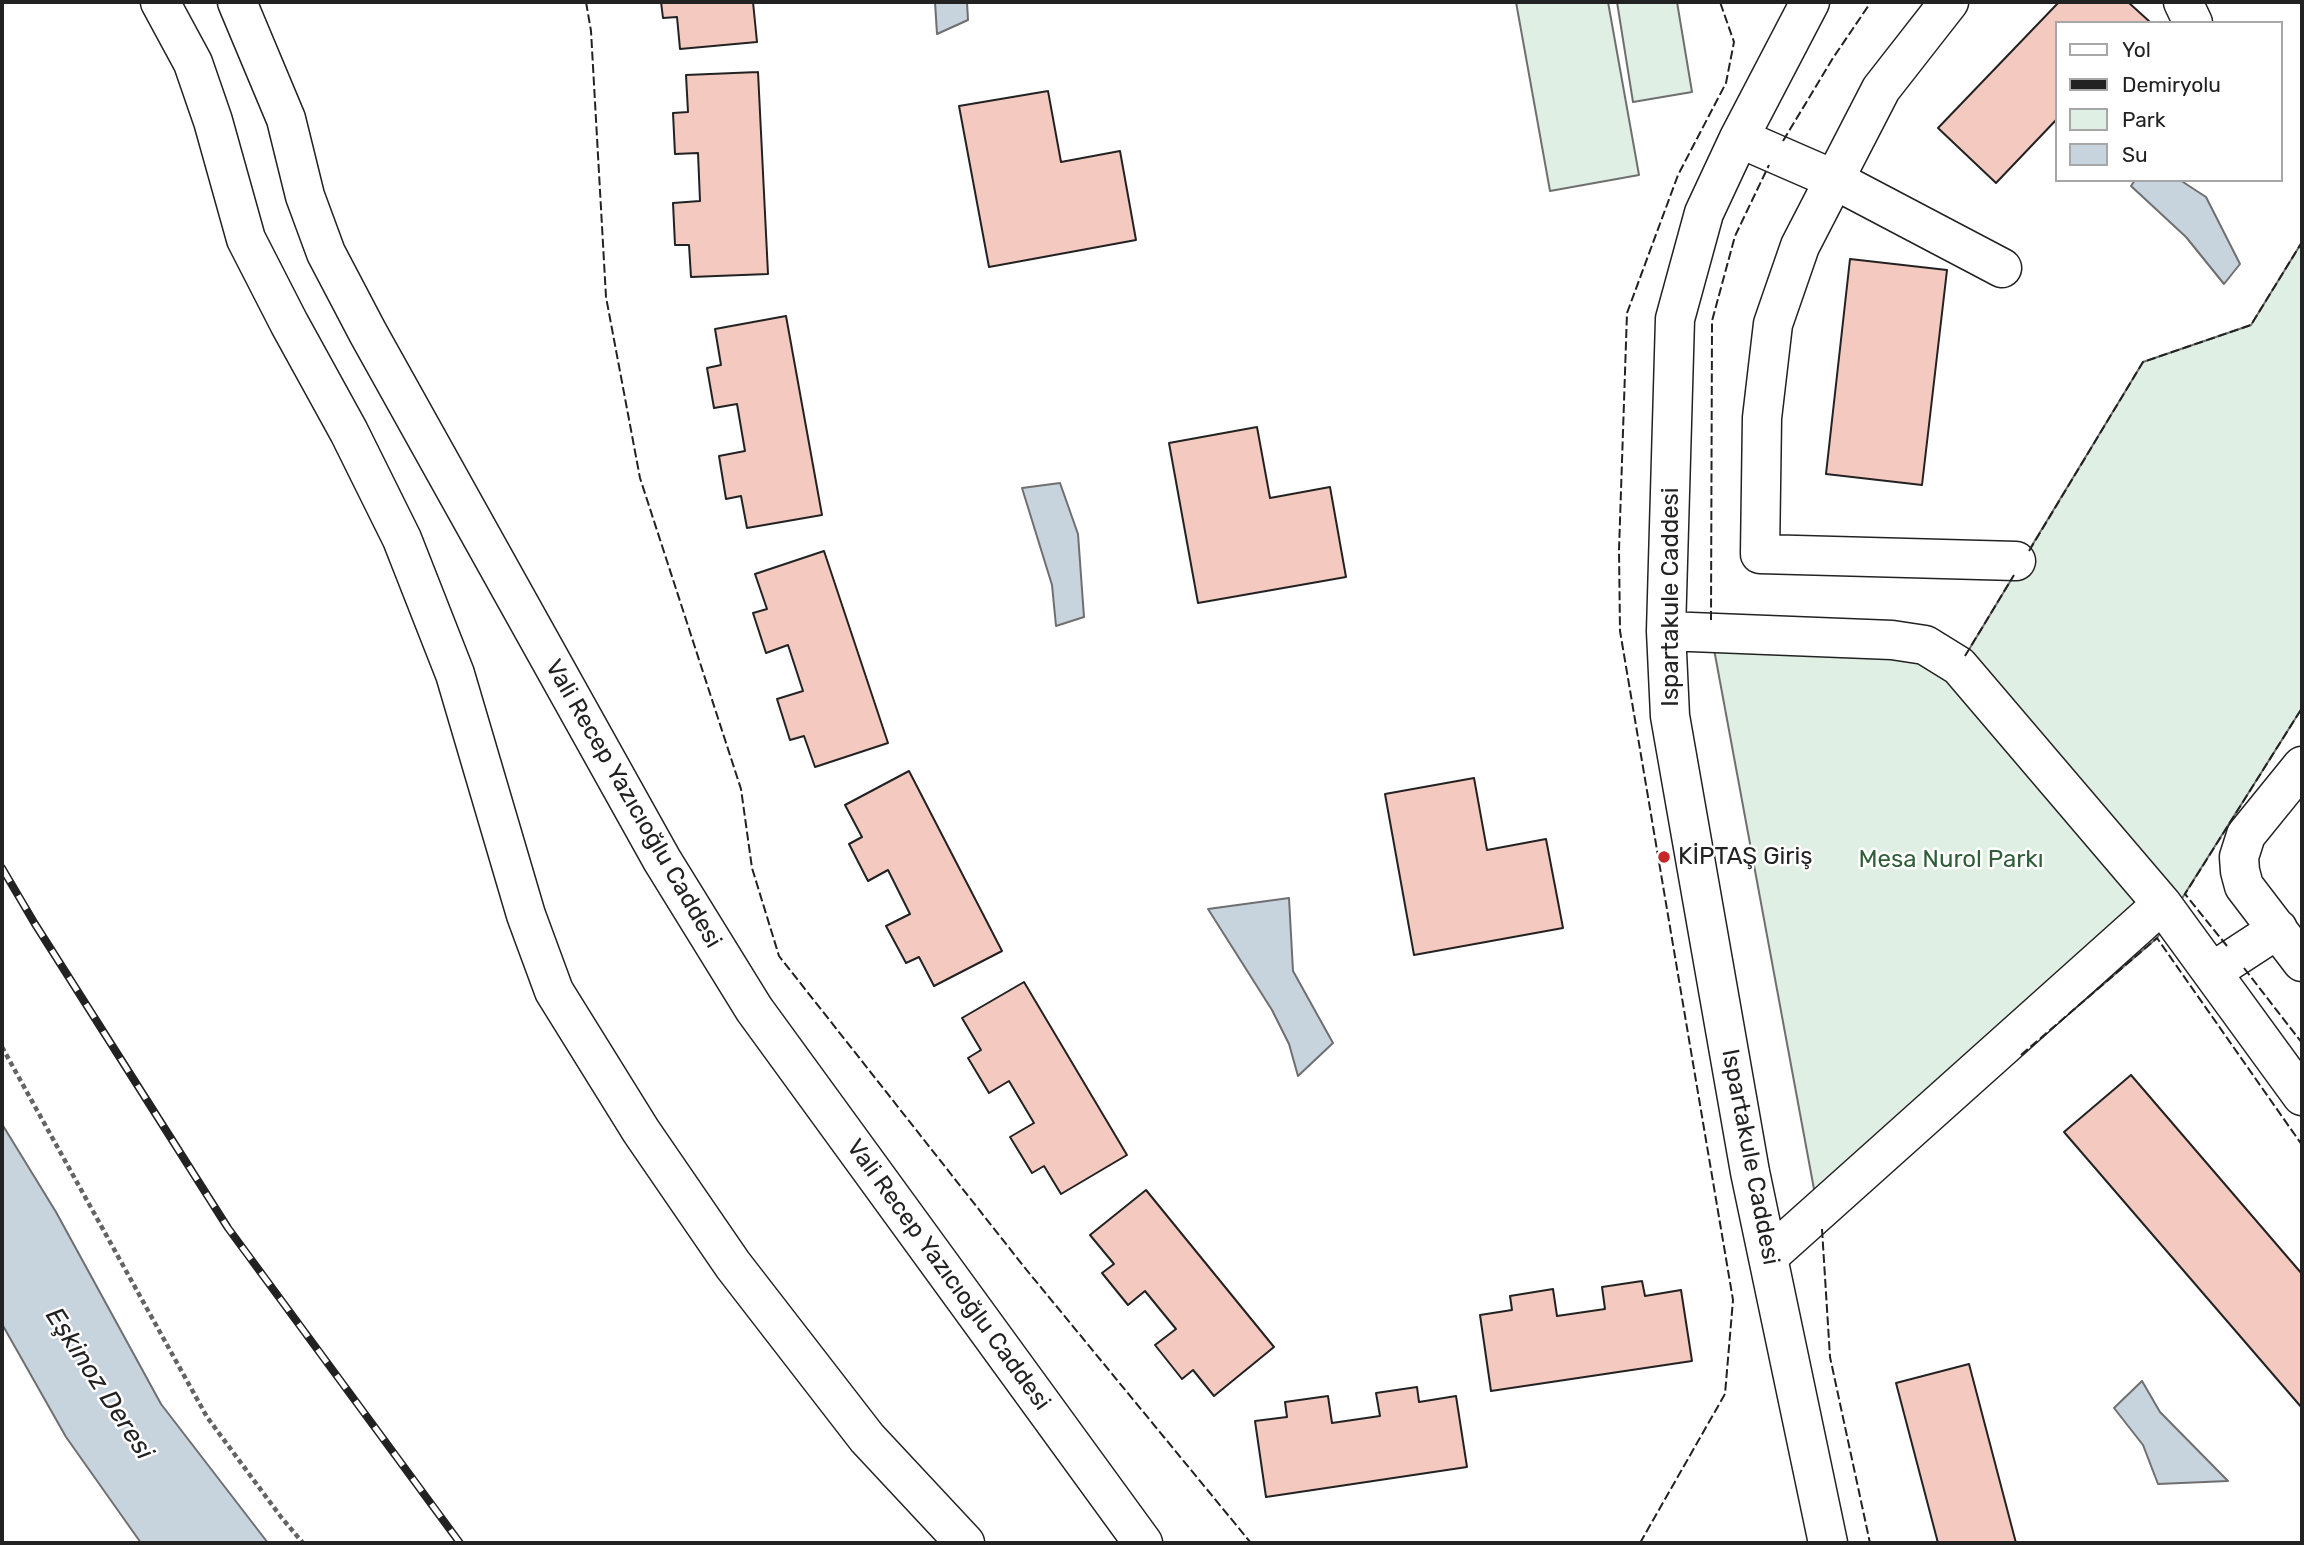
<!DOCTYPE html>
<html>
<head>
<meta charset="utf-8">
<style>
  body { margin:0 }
  #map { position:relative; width:2304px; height:1545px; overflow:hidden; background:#fff; font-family:Rubik,sans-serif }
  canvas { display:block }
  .frame { position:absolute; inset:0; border:4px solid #222; pointer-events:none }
  .legend { position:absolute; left:2055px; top:21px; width:228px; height:161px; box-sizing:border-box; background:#fff; border:2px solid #a7a7a7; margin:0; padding:9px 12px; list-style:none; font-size:21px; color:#222 }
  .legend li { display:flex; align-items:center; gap:14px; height:35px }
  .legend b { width:35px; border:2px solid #a7a7a7 }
</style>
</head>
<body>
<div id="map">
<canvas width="2304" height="1545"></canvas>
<div class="frame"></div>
<ul class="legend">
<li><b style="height:9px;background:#fff"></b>Yol</li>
<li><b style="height:9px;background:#222"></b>Demiryolu</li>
<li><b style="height:19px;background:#e0efe3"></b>Park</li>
<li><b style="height:19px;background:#c7d3dd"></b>Su</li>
</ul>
</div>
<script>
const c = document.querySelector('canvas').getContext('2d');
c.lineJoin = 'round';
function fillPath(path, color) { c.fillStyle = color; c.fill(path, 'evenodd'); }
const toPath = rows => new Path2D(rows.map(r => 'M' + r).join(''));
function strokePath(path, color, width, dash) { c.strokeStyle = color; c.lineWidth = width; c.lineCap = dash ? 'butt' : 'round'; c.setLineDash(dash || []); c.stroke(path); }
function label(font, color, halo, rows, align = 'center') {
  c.font = font + ' Rubik,sans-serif'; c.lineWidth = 5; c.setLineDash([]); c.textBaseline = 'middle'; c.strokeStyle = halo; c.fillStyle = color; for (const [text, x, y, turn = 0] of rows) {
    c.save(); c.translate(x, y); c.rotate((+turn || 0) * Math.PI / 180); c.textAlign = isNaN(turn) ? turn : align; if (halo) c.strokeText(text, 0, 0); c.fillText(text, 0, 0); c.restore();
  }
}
const green = toPath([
  [1516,2,1608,2,1639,175,1550,191,1516,2],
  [1617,2,1677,2,1692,92,1633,102,1617,2],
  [2302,242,2302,708,2157,938,1821,1227,1711,633,1959,666,2143,362,2251,325,2302,242]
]);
fillPath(green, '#e0efe3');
strokePath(green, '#6f6f6f', 2);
const water = toPath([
  [935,2,967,2,968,20,937,34,935,2],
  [2135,180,2180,180,2206,197,2240,264,2224,284,2186,237,2131,186,2135,180],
  [1060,483,1078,534,1084,617,1056,626,1052,585,1022,488,1060,483],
  [1289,898,1293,971,1333,1043,1298,1076,1289,1044,1272,1010,1208,909,1289,898],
  [2,1124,56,1212,161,1404,268,1543,141,1543,66,1437,2,1324,2,1124],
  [2142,1381,2160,1412,2228,1481,2158,1484,2143,1445,2114,1408,2142,1381]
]);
fillPath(water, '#c7d3dd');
strokePath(water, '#6f6f6f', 2);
const building = toPath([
  [661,2,753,2,757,42,680,49,677,17,663,18,661,2],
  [2059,2,2128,2,2150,22,2057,23,2057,119,1996,183,1938,128,2059,2],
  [758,72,768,274,691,277,689,245,675,245,673,203,700,201,698,153,675,154,673,113,688,112,686,75,758,72],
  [1048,91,1061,162,1120,151,1136,240,989,267,959,106,1048,91],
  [1850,259,1947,270,1922,485,1826,474,1850,259],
  [786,316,822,515,747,528,741,496,726,499,719,456,745,451,737,404,714,408,707,368,721,365,715,329,786,316],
  [1257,427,1270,498,1330,487,1346,577,1198,603,1169,443,1257,427],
  [824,551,888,743,815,767,804,736,790,740,777,699,803,691,788,645,766,653,753,613,767,609,755,574,824,551],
  [909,771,1002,951,934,986,919,957,906,963,886,926,910,914,888,870,868,881,849,844,862,837,845,805,909,771],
  [1474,778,1487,850,1546,839,1563,928,1414,955,1385,794,1474,778],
  [1024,982,1127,1155,1061,1194,1044,1166,1032,1173,1010,1137,1034,1123,1009,1081,989,1093,968,1058,981,1050,962,1018,1024,982],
  [2131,1075,2302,1274,2302,1408,2064,1132,2131,1075],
  [1146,1190,1274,1347,1214,1396,1193,1370,1182,1379,1155,1345,1176,1329,1145,1291,1128,1305,1102,1273,1114,1264,1090,1235,1146,1190],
  [1642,1281,1645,1296,1681,1290,1692,1361,1491,1391,1480,1315,1512,1310,1510,1296,1553,1289,1557,1316,1605,1309,1602,1287,1642,1281],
  [1969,1364,2016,1543,1938,1543,1896,1383,1969,1364],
  [1417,1387,1419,1402,1456,1396,1467,1467,1266,1497,1255,1421,1287,1417,1285,1402,1328,1396,1332,1423,1380,1416,1376,1393,1417,1387]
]);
fillPath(building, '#f3c9c0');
strokePath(building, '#222', 2);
const minor = toPath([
  [1810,2,1739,138,1704,213,1675,319,1666,631,1670,716,1750,1172,1828,1543],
  [1949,2,1881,89,1800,246,1773,324,1762,418,1760,554,2016,561],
  [2183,2,2193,23],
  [1739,138,1833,179,2002,268],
  [1666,631,1892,640,1925,645,1959,666,2162,904,1769,1256],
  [2302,766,2246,835,2239,857,2240,871,2244,886,2302,962],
  [2162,904,2302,1096],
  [2212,972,2278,929]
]);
const major = toPath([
  [160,2,193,63,213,121,246,239,289,323,349,432,402,539,455,674,526,915,554,991,641,1131,733,1265,867,1438,965,1543],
  [237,2,286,119,305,196,326,253,368,333,662,860,754,1009,1143,1543]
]);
strokePath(minor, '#222', 41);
strokePath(major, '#222', 41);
strokePath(toPath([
  [2,1047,207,1417,281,1517,303,1543]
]), '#646464', 4.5, [5, 3.5]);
strokePath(minor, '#fff', 38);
strokePath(major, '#fff', 38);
const rail = toPath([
  [2,868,35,924,228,1228,460,1543]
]);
strokePath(rail, '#222', 8);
strokePath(rail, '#fff', 5, [16]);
strokePath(toPath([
  [586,2,591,31,606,297,640,478,741,789,752,868,779,956,1025,1268,1251,1543],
  [1783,141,1833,58,1871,2],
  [2029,551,2143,362,2251,325,2302,242],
  [1711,620,1712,321,1735,236,1769,165],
  [1965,656,2014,575],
  [2227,946,2185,894,2302,708],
  [2244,968,2302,1043],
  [2021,1055,2157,938,2302,1145],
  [1822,1229,1830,1357,1870,1543],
  [1640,1543,1725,1394,1733,1300,1620,631,1619,550,1627,313,1678,175,1726,83,1734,42,1720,2]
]), '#222', 2, [9, 3.5]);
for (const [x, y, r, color] of [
  [1664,857,7,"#c62828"]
]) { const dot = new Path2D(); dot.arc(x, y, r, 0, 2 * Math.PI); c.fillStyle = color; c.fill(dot); strokePath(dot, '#fff', 2.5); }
label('24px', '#222', '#fff', [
  ["Ispartakule Caddesi",1671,597,-90],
  ["Vali Recep Yazıcıoğlu Caddesi",633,804,60],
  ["Ispartakule Caddesi",1750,1157,79],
  ["Vali Recep Yazıcıoğlu Caddesi",948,1275,54]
]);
label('24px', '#222', '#fff', [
  ["KİPTAŞ Giriş",1678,857]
], 'left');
label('24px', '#2f5e38', '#fff', [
  ["Mesa Nurol Parkı",1951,860]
]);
label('italic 26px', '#222', '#fff', [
  ["Eşkinoz Deresi",99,1384,57]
]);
</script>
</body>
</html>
